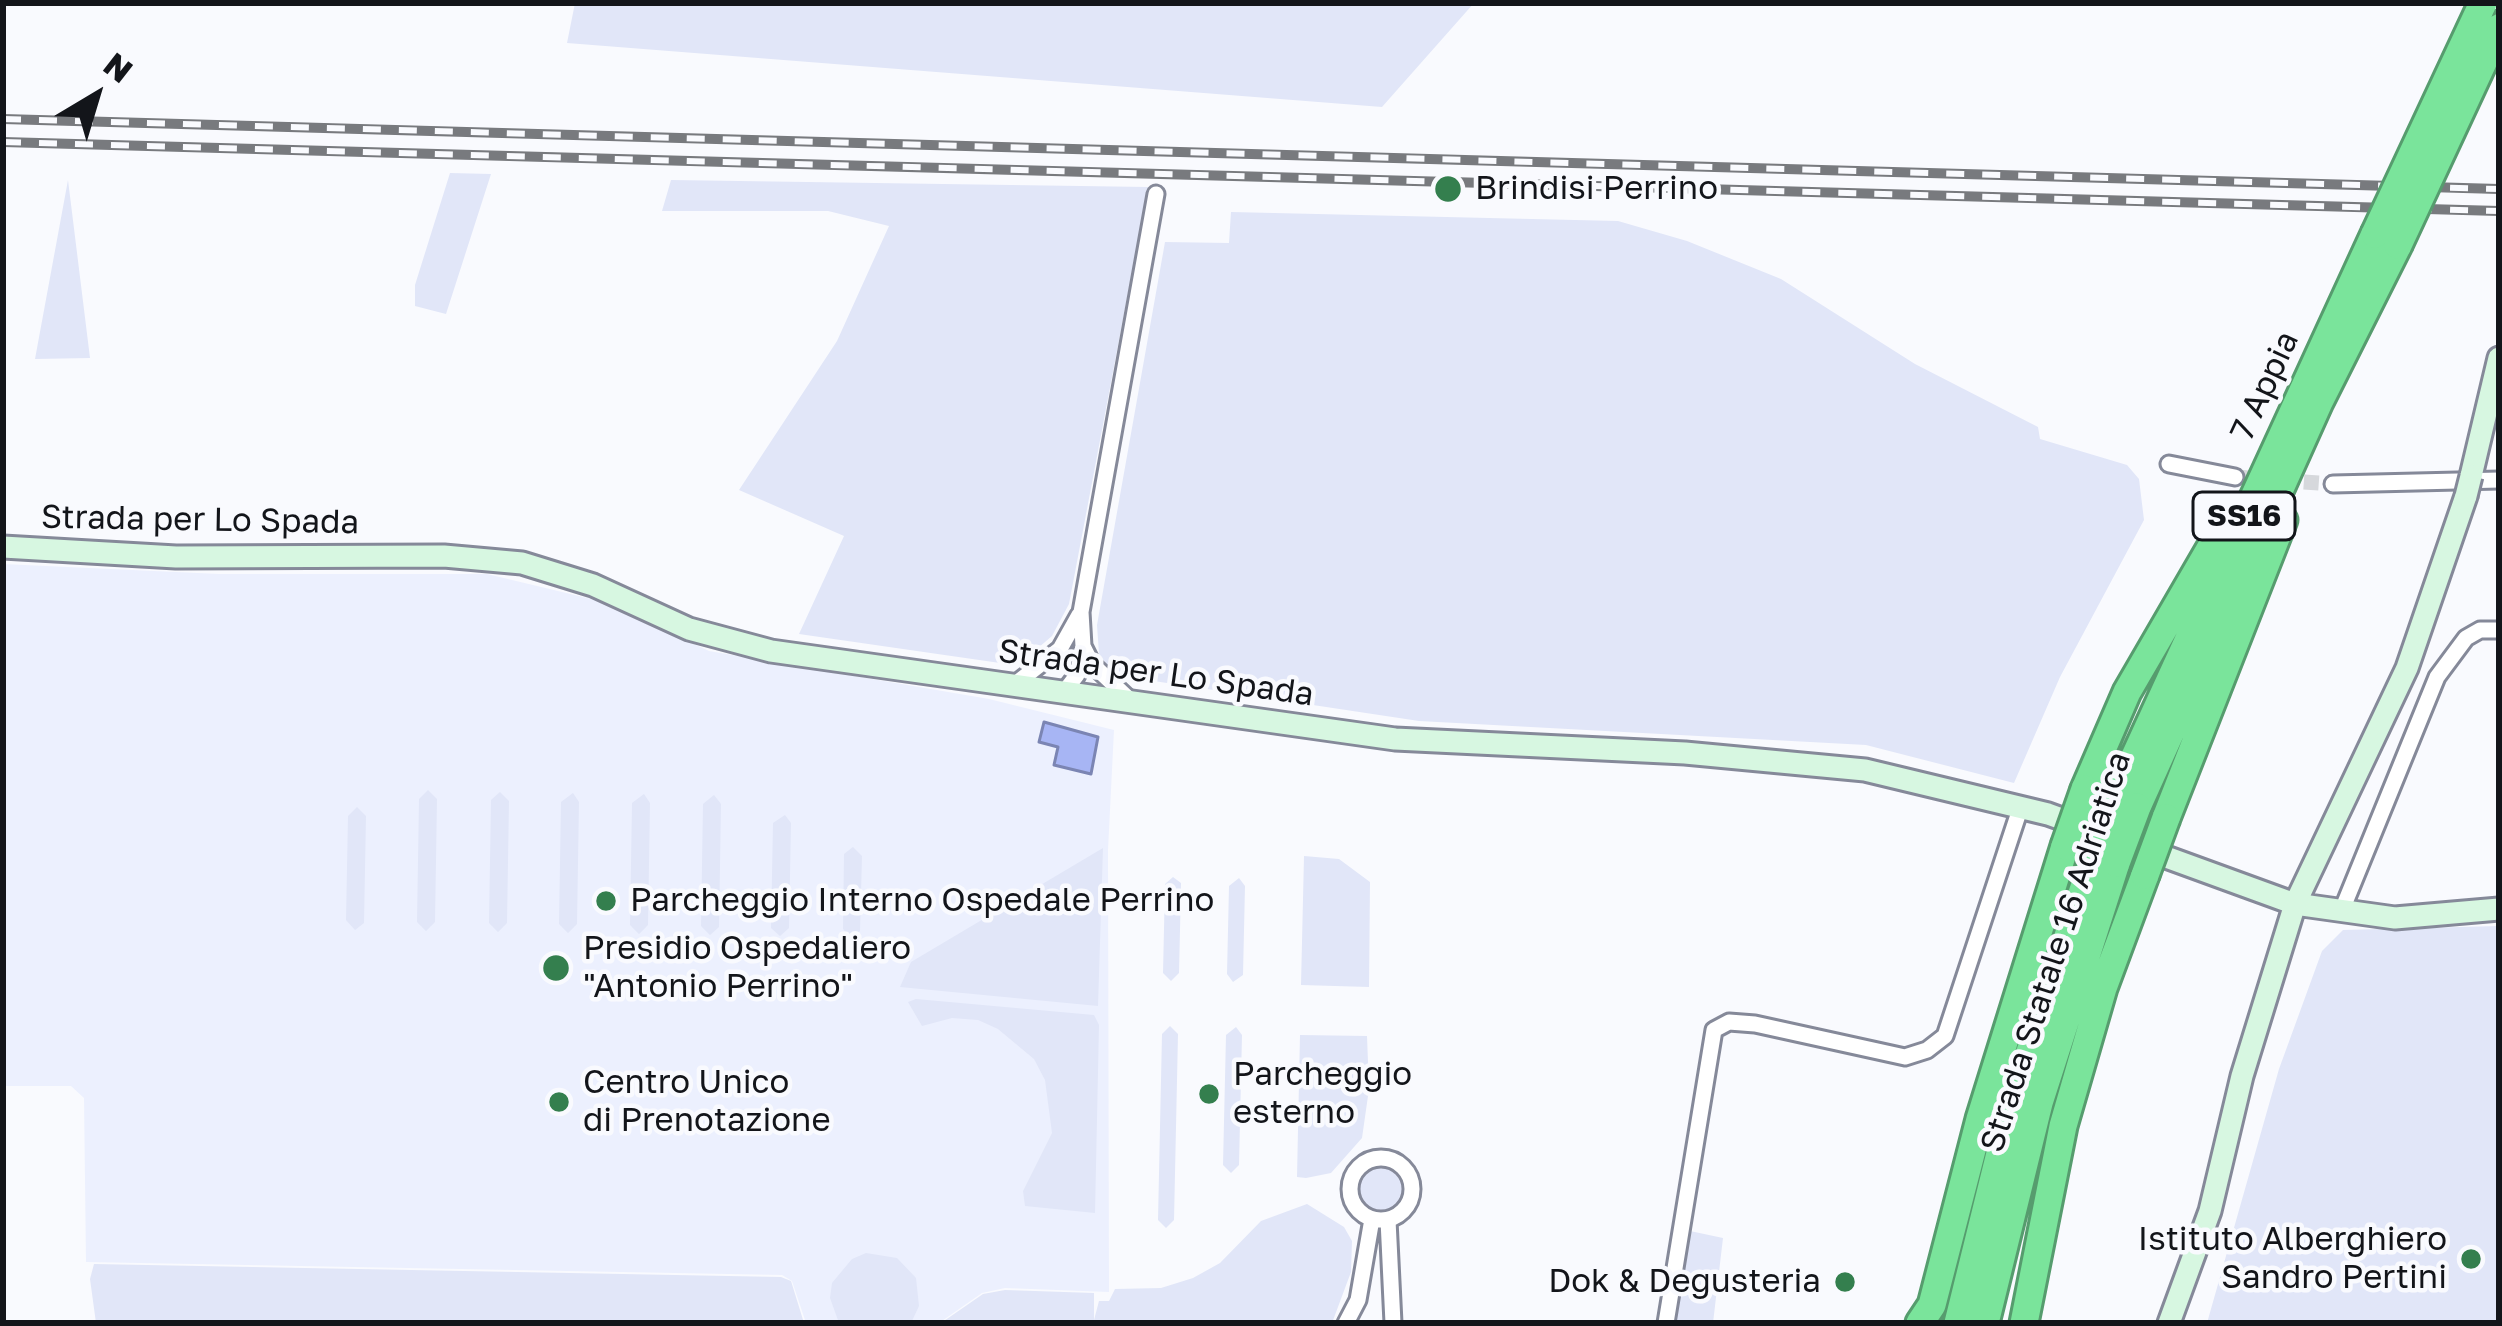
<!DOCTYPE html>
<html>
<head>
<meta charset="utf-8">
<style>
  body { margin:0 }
  #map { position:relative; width:2502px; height:1326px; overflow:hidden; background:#f9fafe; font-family:"Golos Text",sans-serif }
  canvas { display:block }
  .frame { position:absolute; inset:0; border:6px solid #13151a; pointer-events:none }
  .north { position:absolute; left:36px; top:36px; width:120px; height:120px; -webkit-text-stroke:9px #f9fafe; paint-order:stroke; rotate:38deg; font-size:33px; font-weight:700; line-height:48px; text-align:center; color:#13151a }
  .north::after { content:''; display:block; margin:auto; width:42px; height:54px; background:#13151a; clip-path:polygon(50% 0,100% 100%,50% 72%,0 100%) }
</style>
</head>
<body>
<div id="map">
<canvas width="2502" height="1326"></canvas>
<div class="frame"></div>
<div class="north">N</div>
</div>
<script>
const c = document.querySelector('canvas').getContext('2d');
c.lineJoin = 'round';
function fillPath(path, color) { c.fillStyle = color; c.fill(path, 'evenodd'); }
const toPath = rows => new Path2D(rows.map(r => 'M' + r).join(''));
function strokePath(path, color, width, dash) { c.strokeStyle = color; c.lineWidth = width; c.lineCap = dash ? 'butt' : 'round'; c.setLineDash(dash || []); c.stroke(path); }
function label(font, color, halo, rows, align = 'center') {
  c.font = font + ' "Golos Text",sans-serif'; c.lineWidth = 9; c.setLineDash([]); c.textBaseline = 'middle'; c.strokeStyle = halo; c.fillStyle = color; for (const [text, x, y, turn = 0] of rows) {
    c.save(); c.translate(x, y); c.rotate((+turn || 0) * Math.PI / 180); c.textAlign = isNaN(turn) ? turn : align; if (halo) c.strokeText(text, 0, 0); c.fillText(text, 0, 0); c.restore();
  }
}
fillPath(toPath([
  [3,564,219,574,487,574,608,603,709,651,989,699,1114,730,1108,850,1109,1292,1005,1288,982,1293,939,1323,806,1323,792,1281,782,1275,86,1262,84,1098,71,1086,3,1086]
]), '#ecf0fe');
fillPath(toPath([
  [575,3,1474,3,1382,107,567,43],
  [450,173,491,174,446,314,415,306,415,285],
  [68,180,90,358,35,359],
  [671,180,1148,187,1069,604,1052,636,1024,660,1000,663,799,634,844,536,739,490,837,341,889,226,828,211,662,211],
  [1231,212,1618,221,1687,241,1781,279,1915,364,2038,427,2040,439,2127,465,2139,479,2144,520,2060,677,2014,783,1866,745,1419,721,1114,675,1099,654,1097,625,1165,242,1229,243],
  [428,790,437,799,435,922,426,931,417,922,419,799],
  [500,792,509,801,507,923,498,932,489,923,491,800],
  [573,793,579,802,577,924,568,933,559,924,561,802],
  [644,794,650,803,648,925,639,934,630,925,632,803],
  [714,795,721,804,719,927,710,935,701,926,703,804],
  [357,807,366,816,364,923,355,930,346,920,348,816],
  [785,815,791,823,789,928,780,936,771,928,773,823],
  [853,847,862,856,860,931,851,938,843,929,844,854],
  [1103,848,1098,1006,900,987,911,962],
  [1304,856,1339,859,1370,882,1369,987,1301,985],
  [1173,877,1181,883,1180,930,1179,973,1171,981,1163,973,1165,884],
  [1239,878,1245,886,1243,975,1233,982,1227,974,1229,886],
  [2499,926,2499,1323,2207,1323,2279,1069,2322,951,2343,930],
  [916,999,1094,1015,1099,1025,1095,1213,1025,1206,1023,1191,1052,1133,1045,1080,1034,1059,998,1029,978,1020,952,1018,922,1026,908,1002],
  [1170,1026,1178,1034,1174,1220,1166,1228,1158,1220,1162,1034],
  [1236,1027,1242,1035,1239,1165,1231,1173,1223,1165,1226,1035],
  [1300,1035,1367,1036,1369,1089,1362,1138,1331,1173,1306,1178,1297,1177],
  '1357 1189a23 23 0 1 1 46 0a23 23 0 1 1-46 0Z',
  [1307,1204,1344,1227,1352,1241,1351,1272,1332,1323,941,1323,983,1294,1005,1290,1094,1293,1094,1320,1099,1301,1109,1301,1115,1289,1161,1288,1193,1278,1220,1263,1261,1221],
  [1690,1231,1723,1238,1713,1323,1675,1323],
  [866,1253,897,1258,916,1278,919,1306,911,1323,839,1323,830,1298,832,1283,852,1259],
  [94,1264,781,1277,791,1281,804,1323,96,1323,90,1279]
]), '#e1e6f8');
const water = toPath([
  [1044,722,1098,737,1091,774,1054,765,1058,747,1039,742,1044,722]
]);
fillPath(water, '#a7b5f4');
strokePath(water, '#7b85b3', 3);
strokePath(toPath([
  [2235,477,2333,484]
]), '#d6d8dc', 15, [15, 8]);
const street = toPath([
  [2169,464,2235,477],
  [2333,484,2499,480],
  [1014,685,1060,649,1079,615],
  [1064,692,1077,675,1083,646],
  [1130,700,1092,664,1083,646,1081,612,1156,194],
  [2342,910,2437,677,2466,638,2480,630,2499,630],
  '1350 1189a31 31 0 1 1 62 0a31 31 0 1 1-62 0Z',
  [1388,1220,1393,1323],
  [1346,1323,1358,1300,1372,1219],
  [1666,1323,1714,1030,1729,1022,1755,1024,1905,1057,1927,1050,1945,1036,2021,806]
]);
const secondary = toPath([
  [2471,476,2499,358],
  [3,547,176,557,444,556,522,563,593,585,689,629,771,651,1395,739,1685,753,1865,770,2048,814,2295,904,2395,918,2499,909],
  [2169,1323,2210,1211,2242,1076,2295,904,2407,668,2466,496]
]);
const highway = toPath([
  [2085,789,2127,692,2210,549],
  [2115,800,2375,234],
  [2137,807,2319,402,2398,245],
  [2166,818,2283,520],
  [1920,1323,1932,1305,1980,1119,2065,846],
  [1958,1323,2010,1113,2094,857],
  [1985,1323,2039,1103,2116,863],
  [2024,1323,2063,1126,2103,988,2145,875]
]);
strokePath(street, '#858999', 21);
strokePath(secondary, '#858999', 27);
strokePath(highway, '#569c6e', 33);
strokePath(street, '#fff', 15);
strokePath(secondary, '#d7f7e1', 21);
strokePath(highway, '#7ae49b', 27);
const rail = toPath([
  [3,119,2499,189],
  [3,142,2499,211]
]);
strokePath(rail, '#787a7e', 10);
strokePath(rail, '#f9fafe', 6, [18]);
const secondaryBridge = toPath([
  [2466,496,2471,476]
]);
const highwayBridge = toPath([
  [2375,234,2483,3],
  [2398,245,2499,28],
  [2065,846,2085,789],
  [2094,857,2115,800],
  [2116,863,2137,807],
  [2145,875,2166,818]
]);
strokePath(secondaryBridge, '#858999', 27, []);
strokePath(highwayBridge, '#569c6e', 33, []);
strokePath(secondaryBridge, '#d7f7e1', 21);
strokePath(highwayBridge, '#7ae49b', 27);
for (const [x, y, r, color] of [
  [1448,189,15,"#347f4e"],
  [606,901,12,"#347f4e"],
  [556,968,15,"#347f4e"],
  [1209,1094,12,"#347f4e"],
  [559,1102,12,"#347f4e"],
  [2471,1259,12,"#347f4e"],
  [1845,1282,12,"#347f4e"]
]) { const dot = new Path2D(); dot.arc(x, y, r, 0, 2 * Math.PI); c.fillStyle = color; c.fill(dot); strokePath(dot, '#f9fafe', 4.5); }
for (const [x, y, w] of [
  [2244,516,102]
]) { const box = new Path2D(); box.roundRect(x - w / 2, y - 24, w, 48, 9); c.fillStyle = '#f9fafe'; c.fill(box); strokePath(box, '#13151a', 3); }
label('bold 30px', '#13151a', null, [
  ["SS16",2244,516]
]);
label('33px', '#13151a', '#f9fafe', [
  ["Brindisi Perrino",1475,189],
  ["Parcheggio Interno Ospedale Perrino",630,901],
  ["Presidio Ospedaliero",583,949],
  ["\"Antonio Perrino\"",583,987],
  ["Parcheggio",1233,1075],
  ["esterno",1233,1113],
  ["Centro Unico",583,1083],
  ["di Prenotazione",583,1121],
  ["Istituto Alberghiero",2447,1240,"right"],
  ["Sandro Pertini",2447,1278,"right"],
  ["Dok & Degusteria",1821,1282,"right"]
], 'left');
label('33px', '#13151a', '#f9fafe', [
  ["7 Appia",2265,386,-65],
  ["Strada per Lo Spada",200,520,1],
  ["Strada per Lo Spada",1156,673,8],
  ["Strada Statale 16 Adriatica",2056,952,-72]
]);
</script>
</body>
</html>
